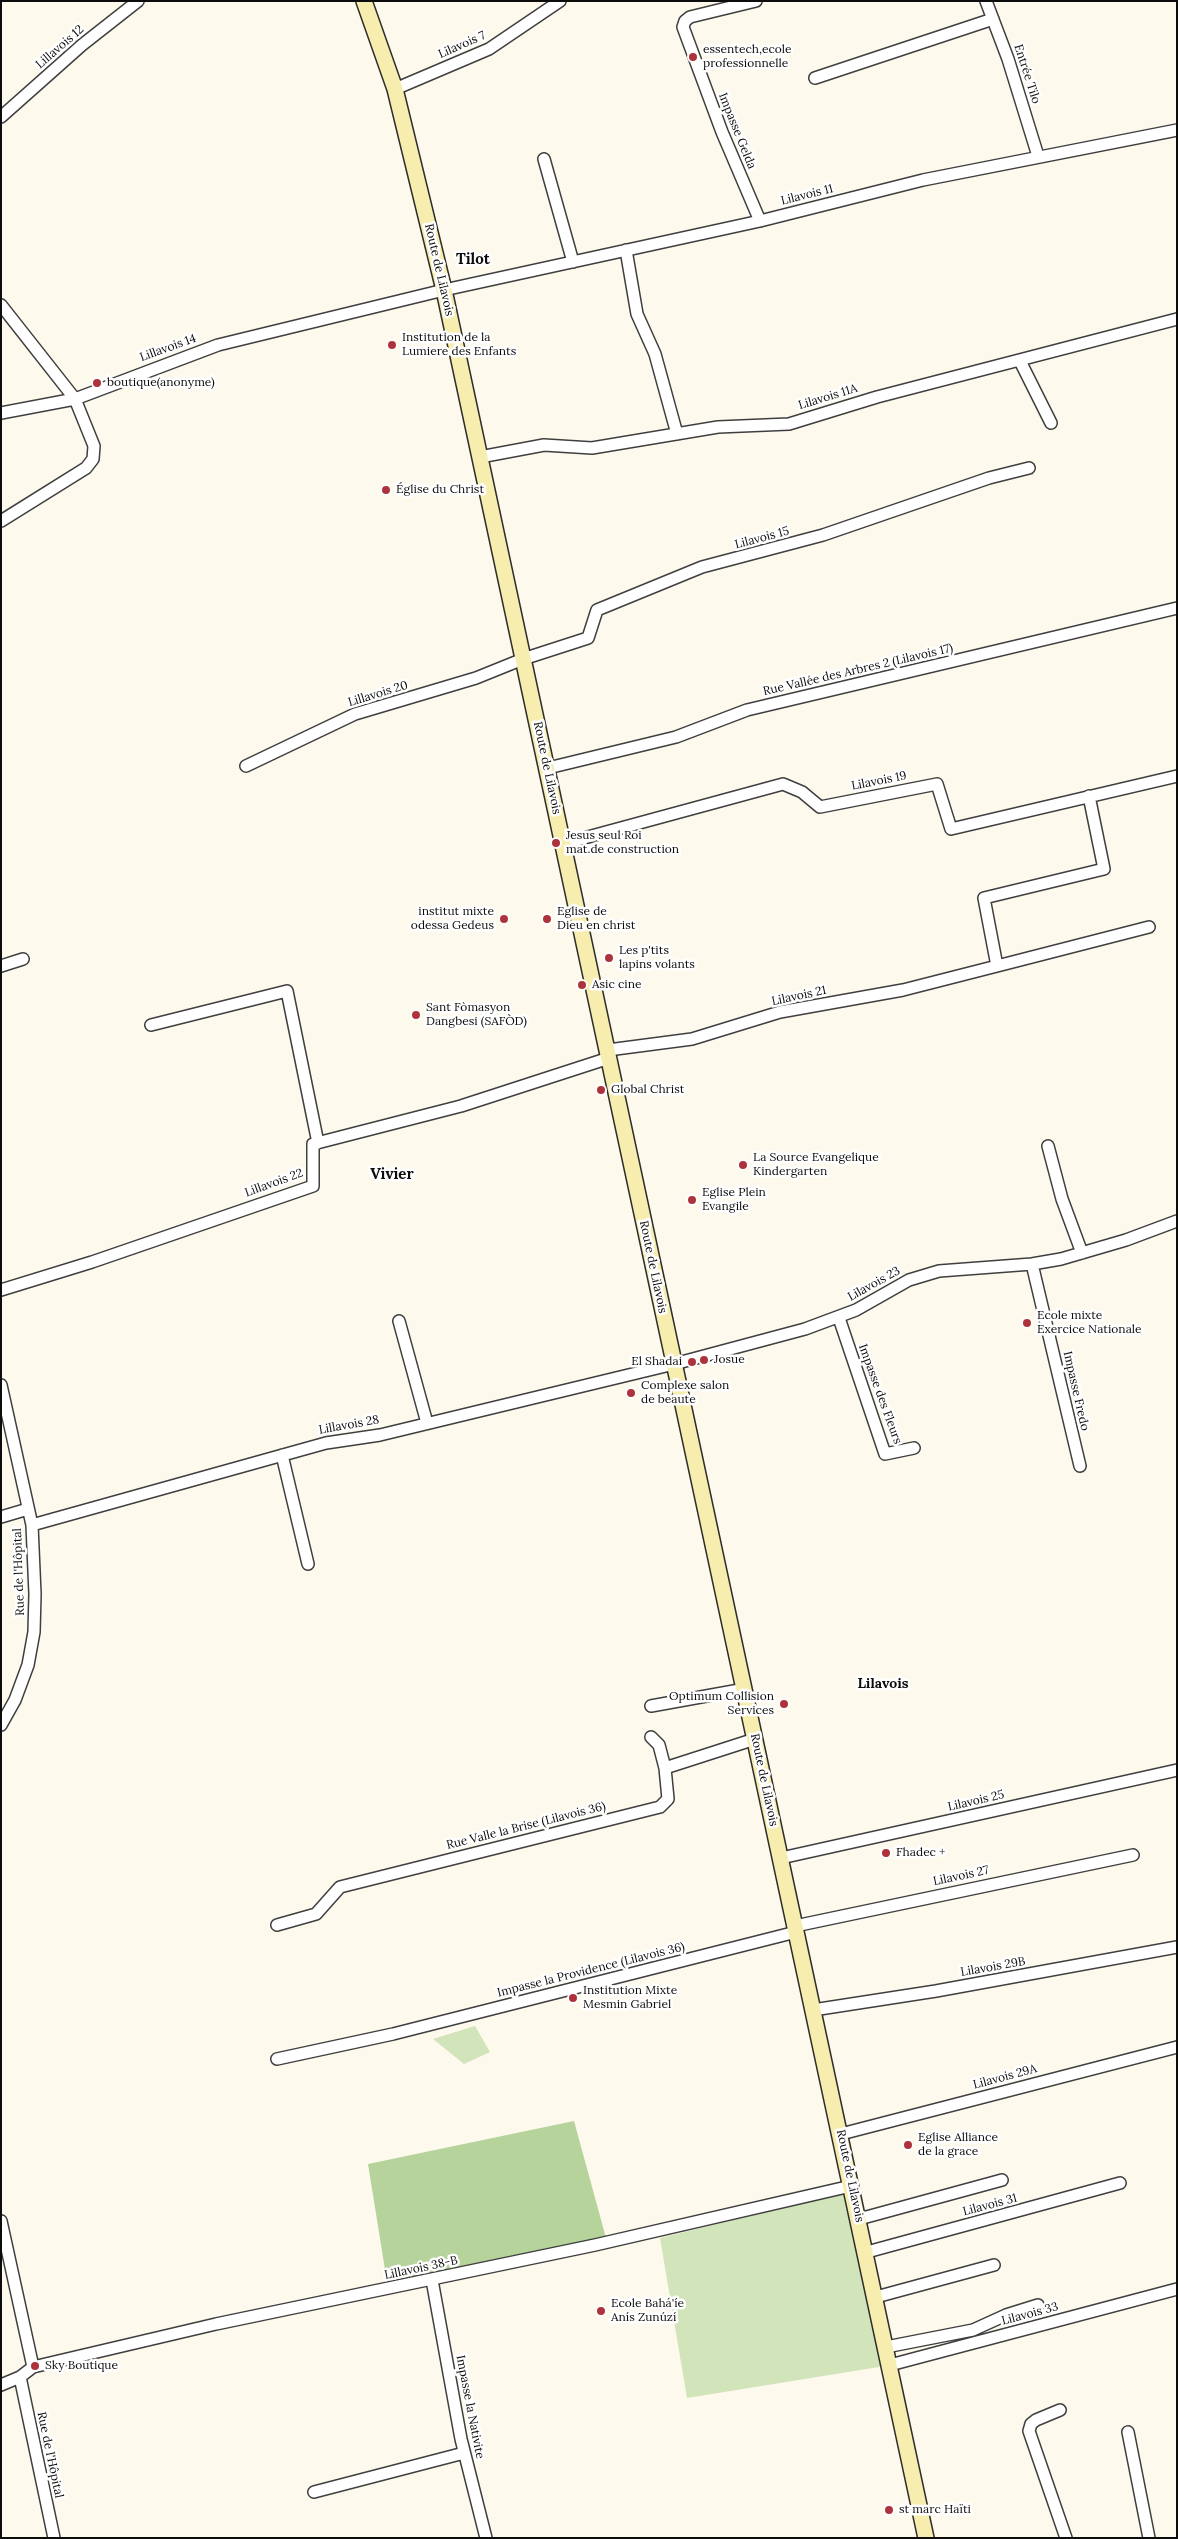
<!DOCTYPE html>
<html>
<head>
<meta charset="utf-8">
<style>
  body { margin:0 }
  #map { position:relative; width:1178px; height:2539px; overflow:hidden; background:#fdf9ec; font-family:Lora,serif }
  canvas { display:block }
  .frame { position:absolute; inset:0; border:2px solid #0c0c0c; pointer-events:none }
</style>
</head>
<body>
<div id="map">
<canvas width="1178" height="2539"></canvas>
<div class="frame"></div>
</div>
<script>
const c = document.querySelector('canvas').getContext('2d');
c.lineJoin = 'round';
function fillPath(path, color) { c.fillStyle = color; c.fill(path, 'evenodd'); }
const toPath = rows => new Path2D(rows.map(r => 'M' + r).join(''));
function strokePath(path, color, width, dash) { c.strokeStyle = color; c.lineWidth = width; c.lineCap = dash ? 'butt' : 'round'; c.setLineDash(dash || []); c.stroke(path); }
function label(font, color, halo, rows, align = 'center') {
  c.font = font + ' Lora,serif'; c.lineWidth = 5; c.setLineDash([]); c.textBaseline = 'middle'; c.strokeStyle = halo; c.fillStyle = color; for (const [text, x, y, turn = 0] of rows) {
    c.save(); c.translate(x, y); c.rotate((+turn || 0) * Math.PI / 180); c.textAlign = isNaN(turn) ? turn : align; if (halo) c.strokeText(text, 0, 0); c.fillText(text, 0, 0); c.restore();
  }
}
fillPath(toPath([
  [475,2026,490,2052,464,2064,433,2039],
  [848,2192,885,2366,687,2398,660,2238]
]), '#d1e4ba');
fillPath(toPath([
  [574,2121,606,2238,387,2282,368,2164]
]), '#b5d39b');
const minor = toPath([
  [756,1,690,17,685,21,683,27,722,132,760,221],
  [986,1,1008,59,1038,156],
  [815,78,993,19],
  [395,89,489,49,560,1],
  [1,117,82,45,138,1],
  [544,159,573,262],
  [626,250,637,314,655,354,677,434],
  [1,305,75,399,1,413],
  [1020,361,1051,423],
  [480,457,544,445,592,448,718,427,789,424,877,397,1177,319],
  [1,521,86,468,93,459,94,446,75,399,218,345,444,290,760,221,923,180,1177,130],
  [246,766,355,714,476,678,523,659,588,638,597,610,702,567,823,535,989,478,1029,468],
  [548,768,676,737,747,710,1177,608],
  [562,844,783,784,802,792,820,807,937,784,951,829,1177,776],
  [1,966,23,959],
  [997,966,1149,927],
  [151,1025,287,991,318,1143],
  [608,1050,692,1039,780,1012,903,990,997,966,984,898,1104,869,1089,796],
  [1048,1146,1062,1199,1082,1253],
  [1032,1264,1080,1466],
  [1,1290,92,1262,313,1186,313,1144,461,1106,609,1058],
  [839,1318,885,1454,914,1448],
  [399,1321,427,1423],
  [1,1385,32,1525,35,1594,34,1632,28,1665,15,1700,1,1725],
  [282,1455,308,1564],
  [1,1517,28,1509],
  [32,1525,326,1443,380,1435,674,1364,805,1329,856,1310,909,1280,939,1271,1032,1264,1061,1259,1126,1240,1177,1221],
  [651,1706,745,1689],
  [651,1737,659,1745,665,1768],
  [781,1858,1177,1770],
  [277,1925,316,1914,340,1887,660,1807,668,1799,665,1768,755,1739],
  [795,1926,1133,1855],
  [813,2010,936,1991,1177,1947],
  [277,2059,393,2034,796,1932],
  [841,2134,1177,2047],
  [859,2219,1002,2180],
  [1,2221,33,2367],
  [867,2252,1120,2183],
  [432,2280,461,2439,486,2538],
  [876,2297,994,2265],
  [886,2347,973,2330,1006,2315,1038,2305],
  [890,2365,1177,2289],
  [20,2377,54,2538],
  [1,2385,20,2377,33,2367,216,2324,595,2245,851,2186],
  [1060,2410,1036,2420,1031,2424,1029,2431,1066,2538],
  [1128,2432,1149,2538],
  [314,2492,464,2453]
]);
const secondary = toPath([
  [364,1,395,89,444,290,926,2538]
]);
strokePath(minor, '#3f3f3f', 14);
strokePath(secondary, '#2e2e2e', 18);
strokePath(minor, '#fff', 11);
strokePath(secondary, '#f7edae', 15);
for (const [x, y, r, color] of [
  [693,57,5,"#ad323b"],
  [392,345,5,"#ad323b"],
  [97,383,5,"#ad323b"],
  [386,490,5,"#ad323b"],
  [556,843,5,"#ad323b"],
  [504,919,5,"#ad323b"],
  [547,919,5,"#ad323b"],
  [609,958,5,"#ad323b"],
  [582,985,5,"#ad323b"],
  [416,1015,5,"#ad323b"],
  [601,1090,5,"#ad323b"],
  [743,1165,5,"#ad323b"],
  [692,1200,5,"#ad323b"],
  [1027,1323,5,"#ad323b"],
  [704,1360,5,"#ad323b"],
  [692,1362,5,"#ad323b"],
  [631,1393,5,"#ad323b"],
  [784,1704,5,"#ad323b"],
  [886,1853,5,"#ad323b"],
  [573,1998,5,"#ad323b"],
  [908,2145,5,"#ad323b"],
  [601,2311,5,"#ad323b"],
  [35,2366,5,"#ad323b"],
  [889,2510,5,"#ad323b"]
]) { const dot = new Path2D(); dot.arc(x, y, r, 0, 2 * Math.PI); c.fillStyle = color; c.fill(dot); strokePath(dot, '#fff', 2); }
label('12px', '#0c0c0c', '#fff', [
  ["Lilavois 7",462,45,-24],
  ["Lillavois 12",60,47,-41],
  ["Entrée Tilo",1027,74,72],
  ["Impasse Gelda",737,131,68],
  ["Lilavois 11",807,195,-14],
  ["Route de Lilavois",439,270,77],
  ["Lillavois 14",168,348,-20],
  ["Lilavois 11A",828,397,-17],
  ["Lilavois 15",762,538,-15],
  ["Rue Vallée des Arbres 2 (Lilavois 17)",858,670,-13],
  ["Lillavois 20",378,694,-17],
  ["Route de Lilavois",547,768,78],
  ["Lilavois 19",879,781,-11],
  ["Lilavois 21",799,996,-12],
  ["Lillavois 22",274,1183,-20],
  ["Route de Lilavois",653,1267,78],
  ["Lilavois 23",874,1284,-29],
  ["Impasse Fredo",1076,1391,77],
  ["Impasse des Fleurs",880,1394,70],
  ["Lillavois 28",349,1425,-10],
  ["Rue de l'Hôpital",19,1572,-92],
  ["Route de Lilavois",764,1780,78],
  ["Lilavois 25",976,1801,-13],
  ["Rue Valle la Brise (Lilavois 36)",526,1826,-14],
  ["Lilavois 27",961,1876,-12],
  ["Lilavois 29B",993,1967,-10],
  ["Impasse la Providence (Lilavois 36)",591,1970,-14],
  ["Lilavois 29A",1005,2077,-15],
  ["Route de Lilavois",850,2176,78],
  ["Lilavois 31",990,2205,-15],
  ["Lillavois 38-B",421,2268,-12],
  ["Lilavois 33",1030,2314,-15],
  ["Impasse la Nativite",470,2407,79],
  ["Rue de l'Hôpital",50,2455,78]
]);
label('12px', '#0c0c0c', '#fff', [
  ["essentech,ecole",703,50],
  ["professionnelle",703,64],
  ["Institution de la",402,338],
  ["Lumiere des Enfants",402,352],
  ["boutique(anonyme)",107,383],
  ["Église du Christ",396,490],
  ["Jesus seul Roi",566,836],
  ["mat.de construction",566,850],
  ["institut mixte",494,912,"right"],
  ["odessa Gedeus",494,926,"right"],
  ["Eglise de",557,912],
  ["Dieu en christ",557,926],
  ["Les p'tits",619,951],
  ["lapins volants",619,965],
  ["Asic cine",592,985],
  ["Sant Fòmasyon",426,1008],
  ["Dangbesi (SAFÒD)",426,1022],
  ["Global Christ",611,1090],
  ["La Source Evangelique",753,1158],
  ["Kindergarten",753,1172],
  ["Eglise Plein",702,1193],
  ["Evangile",702,1207],
  ["Ecole mixte",1037,1316],
  ["Exercice Nationale",1037,1330],
  ["Josue",714,1360],
  ["El Shadai",682,1362,"right"],
  ["Complexe salon",641,1386],
  ["de beaute",641,1400],
  ["Optimum Collision",774,1697,"right"],
  ["Services",774,1711,"right"],
  ["Fhadec +",896,1853],
  ["Institution Mixte",583,1991],
  ["Mesmin Gabriel",583,2005],
  ["Eglise Alliance",918,2138],
  ["de la grace",918,2152],
  ["Ecole Bahá'íe",611,2304],
  ["Anís Zunúzí",611,2318],
  ["Sky Boutique",45,2366],
  ["st marc Haïti",899,2510]
], 'left');
label('bold 14px', '#0c0c0c', '#fff', [
  ["Lilavois",883,1684]
]);
label('bold 15px', '#0c0c0c', '#fff', [
  ["Tilot",473,260],
  ["Vivier",392,1175]
]);
</script>
</body>
</html>
